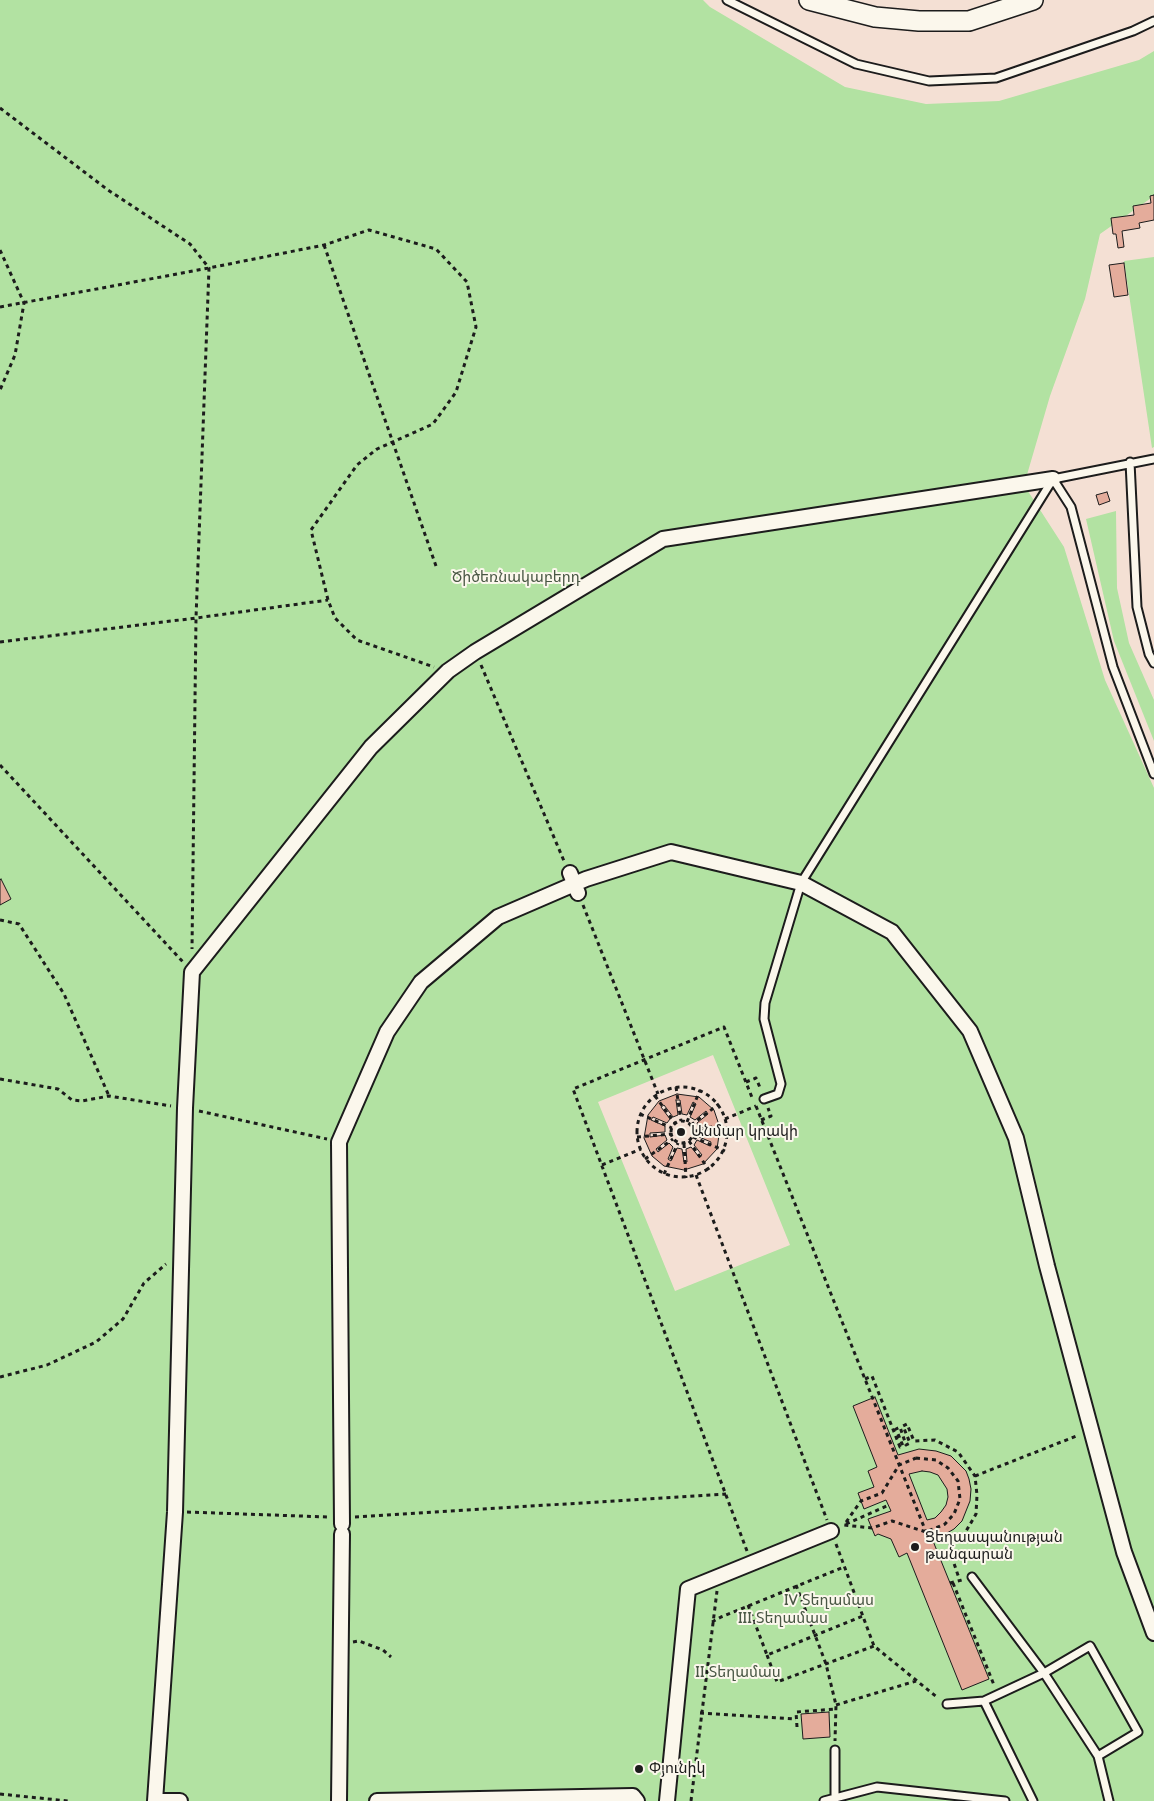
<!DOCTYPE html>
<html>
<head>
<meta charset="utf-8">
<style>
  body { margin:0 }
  canvas { display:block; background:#f4e0d4 }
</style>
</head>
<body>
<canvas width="1154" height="1801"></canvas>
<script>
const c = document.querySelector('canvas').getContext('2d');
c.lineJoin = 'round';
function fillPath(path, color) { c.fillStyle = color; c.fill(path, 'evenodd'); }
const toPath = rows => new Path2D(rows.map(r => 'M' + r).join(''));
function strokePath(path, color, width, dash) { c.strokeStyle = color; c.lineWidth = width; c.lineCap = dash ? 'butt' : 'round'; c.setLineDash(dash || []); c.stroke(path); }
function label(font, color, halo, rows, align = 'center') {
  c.font = font + ' "Balsamiq Sans","Noto Sans Armenian",sans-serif'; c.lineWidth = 4; c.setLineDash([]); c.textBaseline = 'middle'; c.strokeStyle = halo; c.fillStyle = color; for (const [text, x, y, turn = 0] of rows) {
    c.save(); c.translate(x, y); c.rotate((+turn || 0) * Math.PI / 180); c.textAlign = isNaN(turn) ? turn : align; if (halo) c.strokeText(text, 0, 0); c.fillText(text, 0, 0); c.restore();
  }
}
fillPath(toPath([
  [0,0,703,0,710,7,845,87,926,104,999,101,1139,60,1154,51,1154,196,1100,234,1085,299,1050,396,1024,485,1064,547,1105,680,1154,788,1154,1801,0,1801],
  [713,1055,790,1245,675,1291,598,1102],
  [1154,257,1154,447,1152,448,1124,261],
  [1116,511,1117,588,1129,643,1154,700,1154,741,1114,641,1086,519]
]), '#b2e2a2');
const building = toPath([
  [1154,195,1154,220,1139,223,1140,228,1122,231,1124,247,1118,248,1116,234,1113,234,1111,218,1134,215,1133,206,1151,203,1150,196,1154,195],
  [1124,263,1128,295,1114,297,1109,265,1124,263],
  [1107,492,1110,501,1099,505,1096,495,1107,492],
  [1,879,11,899,0,905,0,880,1,879],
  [677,1094,699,1097,714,1110,720,1128,717,1149,703,1164,684,1170,664,1166,652,1156,644,1138,648,1115,659,1101,677,1094],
  [676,1100,680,1100,682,1114,687,1115,693,1102,696,1104,690,1117,695,1120,706,1111,708,1114,697,1123,699,1128,712,1126,712,1130,699,1132,699,1137,711,1142,710,1146,697,1140,694,1145,702,1155,699,1157,691,1147,686,1149,687,1162,684,1162,682,1149,677,1148,671,1161,668,1159,673,1147,669,1143,658,1152,656,1149,667,1140,665,1135,650,1137,650,1133,665,1132,665,1126,651,1120,653,1117,667,1123,670,1119,661,1107,664,1105,673,1117,678,1115,676,1100],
  [875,1397,898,1455,919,1449,936,1451,951,1456,966,1471,969,1479,971,1489,970,1501,962,1521,954,1529,933,1541,989,1679,962,1690,907,1553,899,1557,891,1539,878,1534,875,1536,868,1519,891,1511,886,1500,864,1509,858,1493,874,1487,868,1471,877,1467,853,1406,875,1397],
  [922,1471,930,1472,938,1475,947,1489,948,1497,946,1505,941,1512,935,1518,927,1520,909,1474,922,1471],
  [829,1712,830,1737,803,1739,801,1714,829,1712]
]);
fillPath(building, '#e4ac9b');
strokePath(building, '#1c1c1c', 1);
const lane = toPath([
  [727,0,856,64,929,81,996,78,1133,31,1154,21],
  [1130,462,1137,607,1149,654,1154,663],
  [1053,479,1071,507,1113,667,1154,774],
  [764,1099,778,1094,781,1084,764,1019,765,1003,801,883,1053,479,1154,459],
  [972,1577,1044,1673,1098,1756,1109,1801],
  [984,1701,1033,1801],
  [947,1704,984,1701,1044,1673,1090,1646,1138,1732,1098,1756],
  [835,1750,835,1798],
  [824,1801,877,1787,1005,1801]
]);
const street = toPath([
  [570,873,578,893],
  [342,1524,339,1142,387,1032,421,982,498,917,586,879,671,852,801,883,892,932,970,1031,1016,1138,1047,1266,1124,1552,1154,1633],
  [155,1801,175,1512,185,1108,192,972,371,747,448,671,475,652,663,539,1053,479],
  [155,1801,180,1801],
  [339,1801,342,1534],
  [377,1801,633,1796,637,1801],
  [667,1801,688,1589,831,1531]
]);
const secondary = toPath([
  [809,0,875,17,919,21,969,21,1033,0]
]);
strokePath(lane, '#1c1c1c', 11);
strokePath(street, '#1c1c1c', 18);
strokePath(secondary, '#1c1c1c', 22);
strokePath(toPath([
  [0,108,108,190,190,244,209,268,196,618,192,949],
  [324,245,436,566],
  [0,250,24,303,15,355,0,390],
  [0,307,209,268,324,245,369,230,436,249,467,282,476,327,456,392,433,424,377,449,357,465,311,530,328,600,335,618,357,640,434,667],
  [0,642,196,618,328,600],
  [481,665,564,861],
  [0,765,183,962],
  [583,905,658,1094],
  [0,920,19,924,64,994,109,1096],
  [0,1079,58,1089,72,1100,82,1101,109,1096,171,1106],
  [746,1082,756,1078,761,1090],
  '637 1132a45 45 0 1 1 90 0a45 45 0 1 1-90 0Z',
  [676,1087,681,1121],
  [655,1096,675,1123],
  [756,1106,926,1532],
  [199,1111,327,1139],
  [640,1114,672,1128],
  [725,1119,756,1106],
  [761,1120,771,1116,768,1108],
  '671 1132a11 11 0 1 1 22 0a11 11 0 1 1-22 0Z',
  [687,1122,700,1090],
  [691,1125,719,1104],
  [694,1131,728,1128],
  [637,1137,671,1134],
  [693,1137,725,1151],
  [689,1141,709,1170],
  [684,1144,686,1178],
  [645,1159,673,1139],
  [602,1165,641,1149],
  [664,1174,678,1143],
  [696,1175,827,1520],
  [0,1377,47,1365,96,1342,123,1319,144,1283,166,1264],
  [865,1379,872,1376,900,1447,903,1446,896,1429,900,1427,906,1445,910,1443,903,1426,907,1424,914,1441,935,1440,958,1452,975,1476,977,1495,976,1514,965,1533,958,1541,948,1546,960,1581],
  [916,1458,936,1460,948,1468,958,1481,960,1499,954,1514,945,1524,926,1532,892,1521,872,1528,844,1525,861,1501,882,1493,899,1465,916,1458],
  [975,1476,1079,1435],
  [187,1512,328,1517],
  [355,1517,726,1494],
  [846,1524,889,1505],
  [836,1544,874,1646,938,1698],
  [747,1551,573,1089,724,1027,753,1100],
  [950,1583,962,1580],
  [953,1583,994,1685],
  [796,1585,826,1664,836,1705,835,1741],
  [748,1605,767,1655,863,1616],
  [712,1622,721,1617,844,1567],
  [353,1642,359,1641,383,1650,391,1657],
  [767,1655,777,1682,874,1646],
  [836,1705,916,1681],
  [700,1713,796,1719],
  [797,1727,796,1712,836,1709],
  [0,1794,68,1801],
  [691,1801,717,1591]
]), '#1c1c1c', 3, [4, 4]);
strokePath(lane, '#fbf7ec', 7);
strokePath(street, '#fbf7ec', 14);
strokePath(secondary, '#fbf7ec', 19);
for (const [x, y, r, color] of [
  [681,1132,5,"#1c1c1c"],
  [915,1547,5,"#1c1c1c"],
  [639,1769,5,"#1c1c1c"]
]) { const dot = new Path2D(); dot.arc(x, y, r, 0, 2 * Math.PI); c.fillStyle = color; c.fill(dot); strokePath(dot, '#fbf7ec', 2); }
label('15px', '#495744', '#fbf7ec', [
  ["Ծիծեռնակաբերդ",516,578],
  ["IV Տեղամաս",829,1601],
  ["III Տեղամաս",783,1619],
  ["II Տեղամաս",738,1673]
]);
label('15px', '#1c1c1c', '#fbf7ec', [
  ["Անմար կրակի",691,1132],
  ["Ցեղասպանության",925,1538],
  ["թանգարան",925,1555],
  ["Փյունիկ",649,1769]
], 'left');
</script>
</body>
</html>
